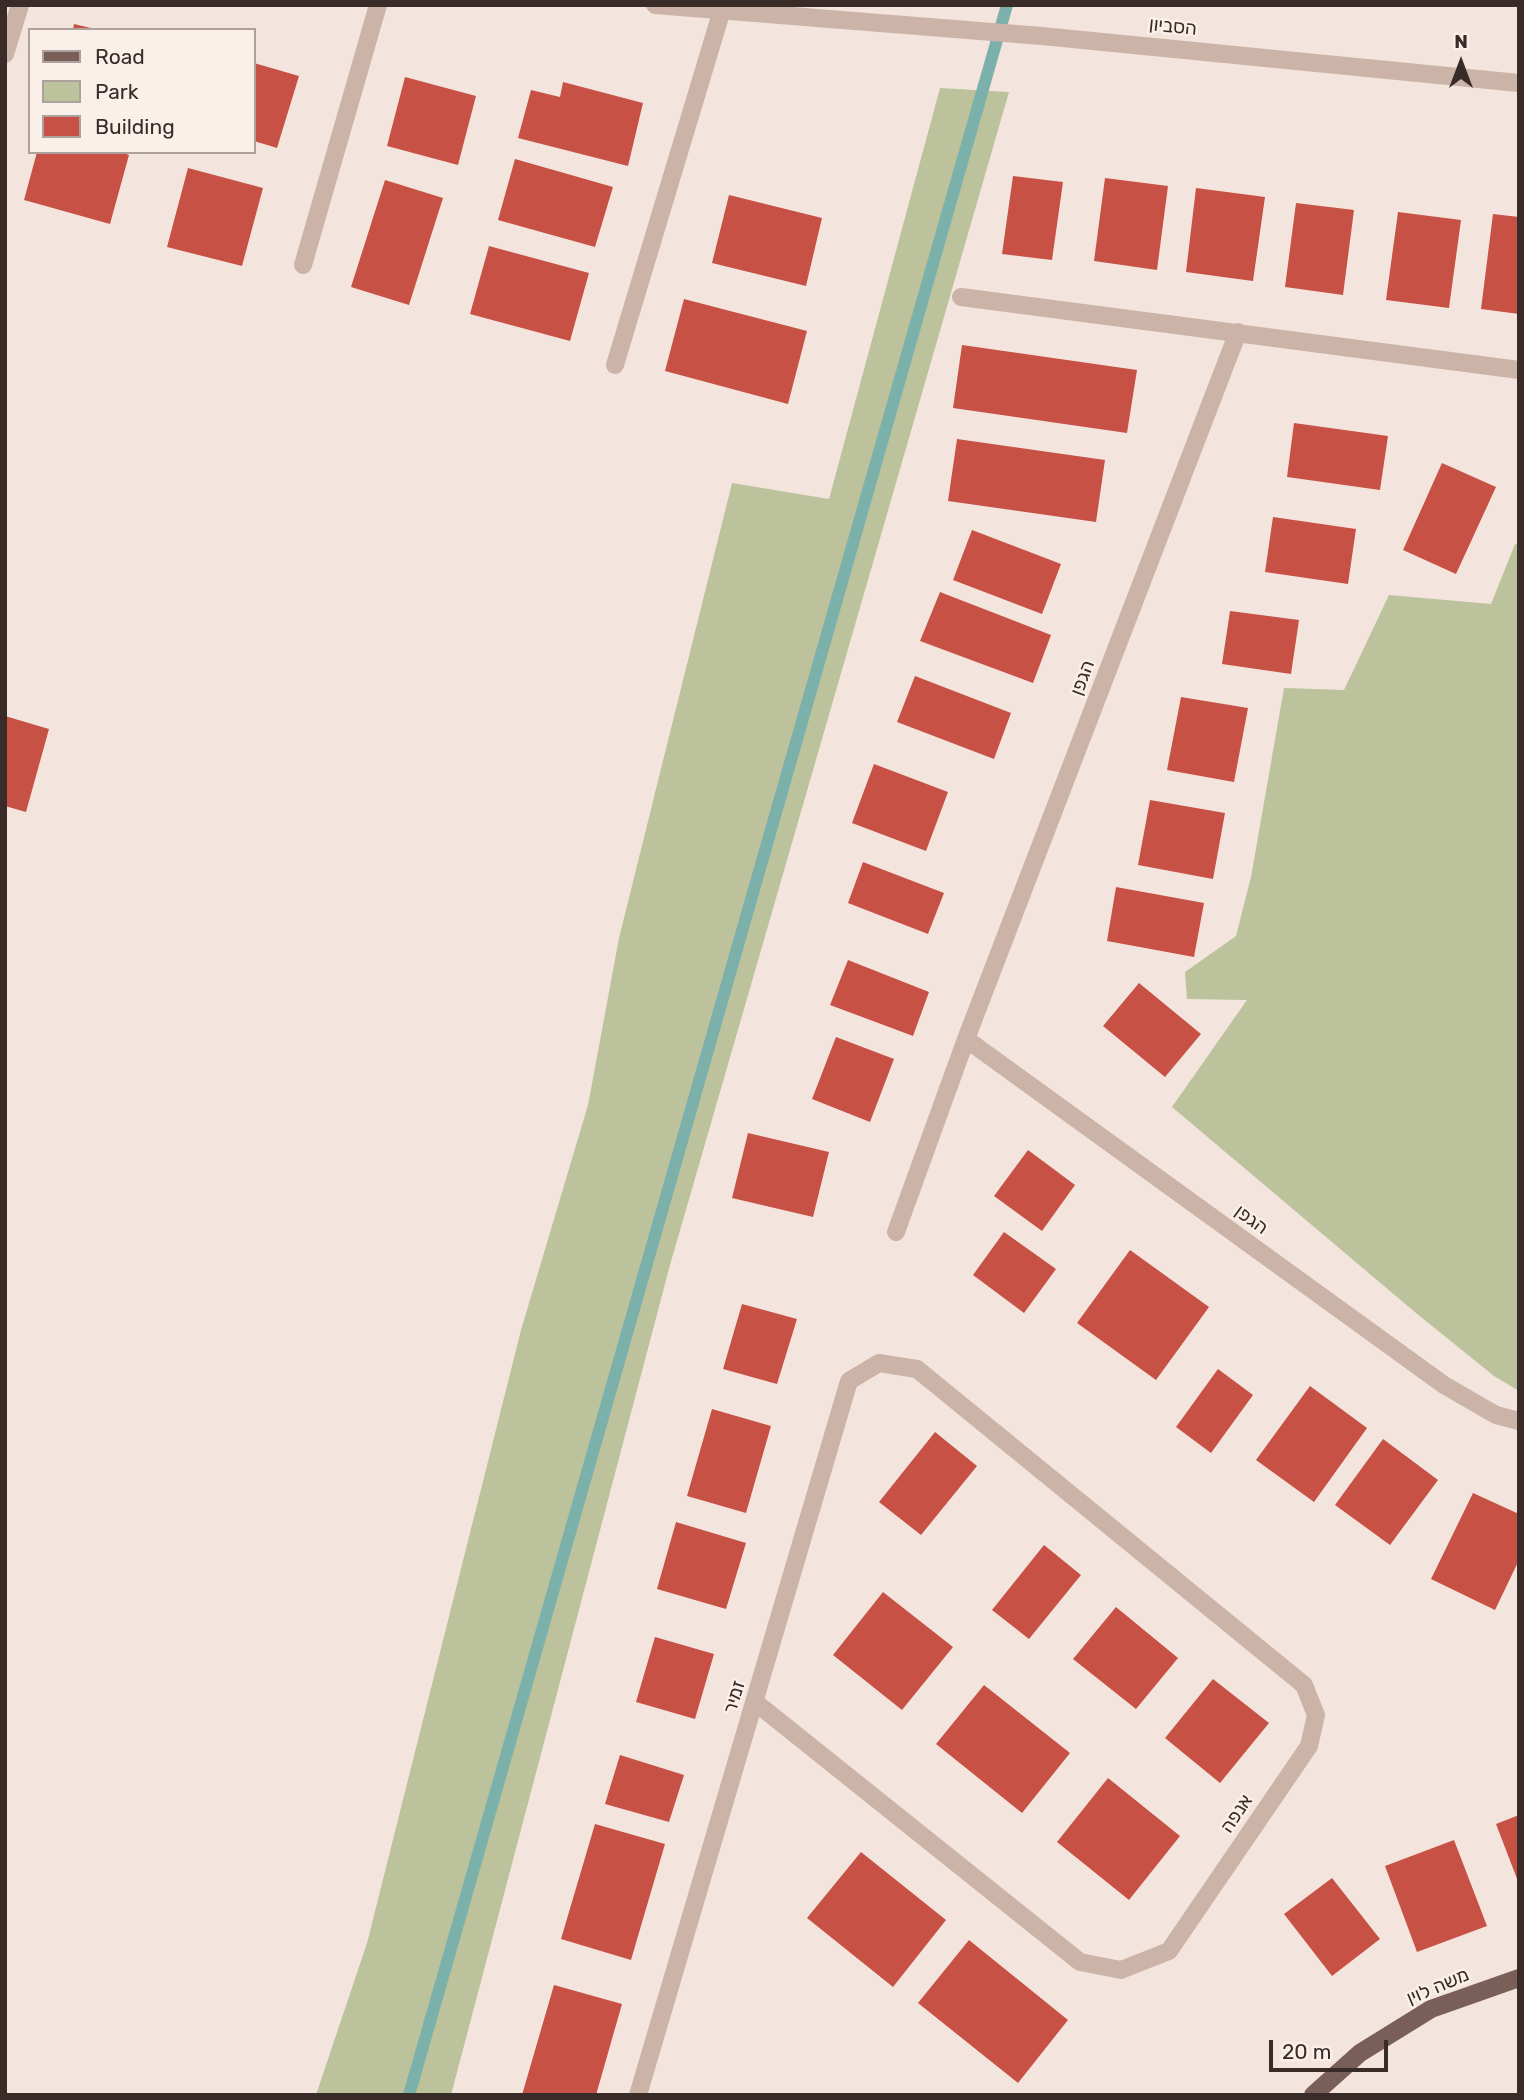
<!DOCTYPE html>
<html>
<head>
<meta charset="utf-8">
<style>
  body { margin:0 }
  #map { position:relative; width:1524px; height:2100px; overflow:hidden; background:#f3e5dd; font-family:Rubik,sans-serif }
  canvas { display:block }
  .frame { position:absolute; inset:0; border:7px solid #382b28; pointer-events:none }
  .legend { position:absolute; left:28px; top:28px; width:228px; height:126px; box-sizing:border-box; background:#faf0e9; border:2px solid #aca19c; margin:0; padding:9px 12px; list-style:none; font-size:21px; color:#382b28 }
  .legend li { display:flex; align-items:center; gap:14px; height:35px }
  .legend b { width:35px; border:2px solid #aca19c }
  .north { position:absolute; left:1426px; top:28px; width:70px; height:70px; -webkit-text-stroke:5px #faf0e9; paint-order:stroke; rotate:0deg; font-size:19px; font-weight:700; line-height:28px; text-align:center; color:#382b28 }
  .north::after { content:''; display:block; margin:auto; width:24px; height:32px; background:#382b28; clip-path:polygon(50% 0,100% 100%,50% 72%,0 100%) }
  .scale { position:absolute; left:1269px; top:2040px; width:119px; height:32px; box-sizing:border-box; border:4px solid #382b28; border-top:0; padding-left:9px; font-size:21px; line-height:24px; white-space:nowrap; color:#382b28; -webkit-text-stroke:5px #faf0e9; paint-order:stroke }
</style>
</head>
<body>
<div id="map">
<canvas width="1524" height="2100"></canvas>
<div class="frame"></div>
<ul class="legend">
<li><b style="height:9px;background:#7a5f59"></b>Road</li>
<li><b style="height:19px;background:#bbc29c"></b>Park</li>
<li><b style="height:19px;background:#c85145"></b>Building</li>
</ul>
<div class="north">N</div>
<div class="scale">20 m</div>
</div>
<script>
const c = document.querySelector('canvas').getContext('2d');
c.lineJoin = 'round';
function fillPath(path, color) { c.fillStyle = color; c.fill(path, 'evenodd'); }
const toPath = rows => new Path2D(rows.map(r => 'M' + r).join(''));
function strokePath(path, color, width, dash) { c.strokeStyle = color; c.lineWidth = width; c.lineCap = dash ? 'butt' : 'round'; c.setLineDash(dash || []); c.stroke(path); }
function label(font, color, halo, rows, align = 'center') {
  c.font = font + ' Rubik,"Noto Sans Hebrew",sans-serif'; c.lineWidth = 5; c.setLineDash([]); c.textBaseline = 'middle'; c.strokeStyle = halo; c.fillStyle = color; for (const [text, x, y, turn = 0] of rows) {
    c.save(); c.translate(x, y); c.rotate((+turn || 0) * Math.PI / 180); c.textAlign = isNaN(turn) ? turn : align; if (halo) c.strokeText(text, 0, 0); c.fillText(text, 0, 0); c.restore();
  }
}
fillPath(toPath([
  [940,88,1009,92,670,1265,451,2095,316,2095,367,1943,521,1330,588,1105,619,938,732,483,829,499],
  [1515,544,1519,545,1519,1391,1494,1376,1416,1313,1172,1107,1247,1000,1187,999,1185,972,1236,936,1251,877,1284,688,1344,690,1389,595,1491,604]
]), '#bbc29c');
strokePath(toPath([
  [409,2095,1007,5]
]), '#7bb0ab', 12);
fillPath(toPath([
  [74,24,95,29,95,30,73,30],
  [254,63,299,76,277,148,254,141],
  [405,77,476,96,458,165,387,146],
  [563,82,643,103,628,166,518,138,531,90,560,97],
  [37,152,121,152,129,155,110,224,24,200],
  [515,159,613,187,595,247,498,220],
  [188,168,263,188,242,266,167,247],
  [1013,176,1063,182,1052,260,1002,254],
  [1105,178,1168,186,1157,270,1094,261],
  [385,180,443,198,409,305,351,287],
  [1196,188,1265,197,1253,281,1186,272],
  [729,195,822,218,806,286,712,263],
  [1296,203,1354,210,1343,295,1285,287],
  [1398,212,1461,220,1449,308,1386,300],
  [1493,214,1519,217,1519,314,1481,309],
  [489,246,589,273,570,341,470,314],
  [684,299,807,331,788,404,665,371],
  [962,345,1137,370,1127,433,953,408],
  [1294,423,1388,436,1380,490,1287,477],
  [957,439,1105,460,1096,522,948,501],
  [1442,463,1496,487,1456,574,1403,550],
  [1273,517,1356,529,1348,584,1265,572],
  [972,530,1061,564,1042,614,953,580],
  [940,592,1051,635,1033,683,920,641],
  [1230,611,1299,620,1291,674,1222,664],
  [915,676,1011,713,994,759,897,722],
  [1181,697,1248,708,1234,782,1167,770],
  [5,716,49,729,26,812,5,806],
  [874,764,948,792,926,851,852,823],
  [1150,800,1225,813,1213,879,1138,865],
  [863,862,944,893,928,934,848,903],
  [1116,887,1204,903,1194,957,1107,941],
  [848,960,929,992,913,1036,830,1005],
  [1139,983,1201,1034,1165,1077,1103,1026],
  [836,1037,894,1059,870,1122,812,1099],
  [748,1133,829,1152,813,1217,732,1198],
  [1028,1150,1075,1185,1042,1231,994,1196],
  [1004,1232,1056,1269,1024,1313,973,1275],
  [1130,1250,1209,1307,1156,1380,1077,1323],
  [742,1304,797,1319,777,1384,723,1369],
  [1218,1369,1253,1395,1211,1453,1176,1427],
  [1310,1386,1367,1428,1314,1502,1256,1460],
  [712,1409,771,1426,746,1513,687,1496],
  [935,1432,977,1466,921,1535,879,1502],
  [1383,1439,1438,1480,1390,1545,1335,1505],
  [1473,1493,1519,1514,1519,1560,1495,1610,1431,1579],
  [676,1522,746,1543,726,1609,657,1589],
  [1044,1545,1081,1575,1029,1639,992,1610],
  [883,1592,953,1647,902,1710,833,1655],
  [1116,1607,1178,1658,1136,1709,1073,1659],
  [655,1637,714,1654,695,1719,636,1702],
  [1213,1679,1269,1723,1220,1783,1165,1738],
  [984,1685,1070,1753,1022,1813,936,1744],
  [620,1755,684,1775,669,1822,605,1804],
  [1108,1778,1180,1836,1129,1900,1057,1842],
  [1519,1815,1519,1884,1496,1824],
  [595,1824,665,1844,631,1960,561,1939],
  [1454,1840,1487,1926,1417,1952,1385,1866],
  [861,1852,946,1920,893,1987,807,1918],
  [1332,1878,1380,1939,1332,1976,1284,1914],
  [969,1940,1068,2020,1018,2083,918,2003],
  [554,1985,622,2004,596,2095,522,2095]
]), '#c85145');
strokePath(toPath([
  [655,5,1042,36,1519,83],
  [5,54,20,5],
  [303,265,378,5],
  [961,297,1519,370],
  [615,365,722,10],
  [966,1039,1444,1385,1496,1415,1519,1421],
  [896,1232,966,1039,1238,332],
  [638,2095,849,1381,879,1363,917,1369,1304,1685,1316,1715,1309,1746,1169,1951,1121,1970,1080,1962,755,1702]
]), '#cbb3a8', 18);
strokePath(toPath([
  [1313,2095,1360,2053,1431,2009,1519,1978]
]), '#7a5f59', 18);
label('19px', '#382b28', '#faf0e9', [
  ["הסביון",1173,27,6],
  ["הגפן",1083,678,-69],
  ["הגפן",1251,1220,36],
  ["זמיר",735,1697,-73],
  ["אנפה",1237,1814,-56],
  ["משה לוין",1438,1987,-23]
]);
</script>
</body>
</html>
